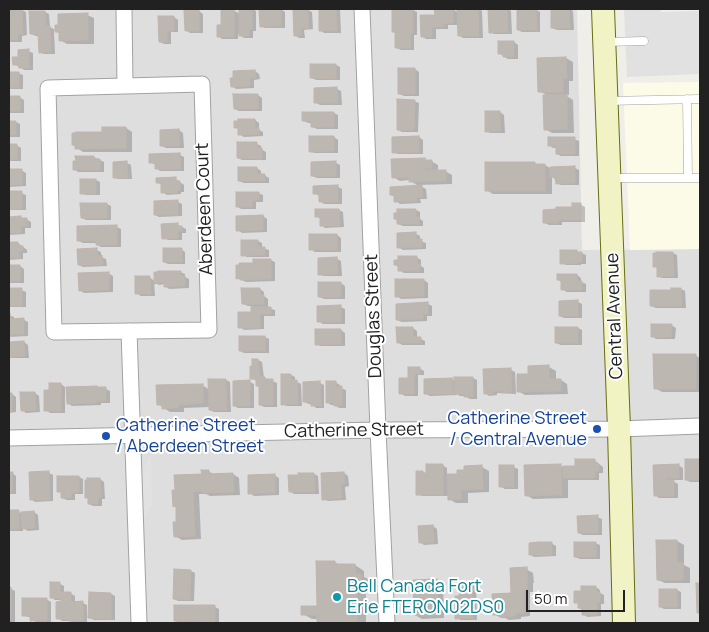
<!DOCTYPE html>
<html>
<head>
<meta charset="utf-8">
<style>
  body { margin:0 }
  #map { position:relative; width:709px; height:632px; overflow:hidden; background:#f0eee9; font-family:Manrope,sans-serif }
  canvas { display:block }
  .frame { position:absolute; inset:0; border:10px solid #212121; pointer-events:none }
  .scale { position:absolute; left:526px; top:590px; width:99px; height:22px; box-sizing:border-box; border:2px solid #212121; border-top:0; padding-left:6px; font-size:15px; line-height:18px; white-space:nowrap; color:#212121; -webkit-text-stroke:4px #fff; paint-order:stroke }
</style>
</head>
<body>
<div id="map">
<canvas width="709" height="632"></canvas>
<div class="frame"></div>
<div class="scale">50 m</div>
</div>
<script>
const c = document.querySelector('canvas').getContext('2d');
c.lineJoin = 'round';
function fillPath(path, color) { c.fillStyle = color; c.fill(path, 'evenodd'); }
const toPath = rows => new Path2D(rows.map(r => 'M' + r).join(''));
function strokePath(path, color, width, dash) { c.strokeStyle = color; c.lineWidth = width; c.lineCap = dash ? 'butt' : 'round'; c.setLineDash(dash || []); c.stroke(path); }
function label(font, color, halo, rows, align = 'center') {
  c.font = font + ' Manrope,sans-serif'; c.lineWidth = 4; c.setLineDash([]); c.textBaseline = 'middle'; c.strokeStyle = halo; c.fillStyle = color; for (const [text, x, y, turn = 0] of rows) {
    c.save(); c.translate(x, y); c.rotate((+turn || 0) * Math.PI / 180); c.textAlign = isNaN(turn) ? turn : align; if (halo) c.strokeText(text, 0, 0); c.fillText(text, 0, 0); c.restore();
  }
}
fillPath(toPath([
  [9,9,577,9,582,250,700,249,700,623,9,623]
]), '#dfdede');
fillPath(toPath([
  [700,82,700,249,630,250,623,83]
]), '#fcfbe7');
fillPath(toPath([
  [624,9,661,9,661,12,700,11,700,74,627,77],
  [151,456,152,505,144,518,142,469]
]), '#e1e1e1');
fillPath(toPath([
  [240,9,252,9,256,11,256,31,253,31,253,38,244,38,238,34,238,39,222,39,218,36,233,10,240,14],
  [281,9,285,12,285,28,265,28,261,26],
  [320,9,338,9,340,10,341,33,324,33,320,30],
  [436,9,452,9,459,13,459,9,479,9,482,11,483,38,463,38,459,35,459,25,448,25,448,29,436,29,436,39,426,39,422,36,436,16],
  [489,9,508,9,511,11,512,34,494,34,490,32],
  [518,9,535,9,540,12,540,32,522,32,518,30],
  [552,9,570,9,573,11,574,30,557,30,552,28],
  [9,10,22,10,26,12,27,35,22,36,22,42,11,42,9,41],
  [308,10,312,12,313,29,304,30,305,38,299,38,295,35],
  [413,10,417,12,417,35,414,35,414,50,401,50,397,48,397,34,393,32],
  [199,11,203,14,203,33,190,33,186,30],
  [45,12,49,14,50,27,57,31,87,15,94,18,94,44,67,44,60,40,60,34,54,30,55,54,44,54,40,52,39,36,36,36,31,34,30,13],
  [174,17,178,20,178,32,171,32,171,44,164,44,160,42],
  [514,42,518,45,518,59,508,59,499,53],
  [28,51,33,53,33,70,24,70,20,67,14,64],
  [566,58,573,62,573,81,569,81,569,95,565,95,573,100,574,133,552,133,545,129,545,94,539,91],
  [336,65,340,67,340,80,316,80,311,77],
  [415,69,419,72,419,96,404,96,400,94],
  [255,71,259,74,260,79,254,80,254,88,236,89,232,86],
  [9,73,18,73,23,75,23,89,9,89],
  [337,89,341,91,342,105,320,105,315,102],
  [258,95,262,98,262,111,239,111,235,109],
  [9,97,19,97,24,100,24,113,9,113],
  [414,101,419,103,418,132,402,132,398,130],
  [500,112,504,115,505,133,490,133,486,131],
  [334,113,338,115,338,129,317,129,312,127,312,123,308,123,304,121],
  [239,120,255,120,259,123,259,130,263,132,263,136,244,137,239,134,239,129,236,127,239,123],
  [9,122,16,122,20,124,20,137,9,137],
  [126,128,132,132,132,152,83,152,73,145,103,133],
  [179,130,183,133,184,148,166,148,162,146],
  [334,137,338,140,338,153,314,153,310,151],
  [419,137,423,140,423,154,398,154,394,152],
  [574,139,579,141,579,156,561,156,557,154,557,148,553,148,549,145],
  [257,144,261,146,261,149,266,152,266,160,242,160,238,158],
  [9,145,16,145,21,148,21,161,9,161],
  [180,155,184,157,184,171,160,171,156,168,156,165,150,162],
  [94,157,104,162,104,172,78,172,74,169],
  [431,161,438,165,438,171,445,171,452,175,452,184,419,185,426,189,427,199,420,199,421,203,400,204,396,201,395,197,391,195,420,187,409,180,400,181,393,177],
  [114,163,127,163,131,165,132,179,118,179,114,177],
  [336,163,340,165,340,178,317,178,312,176],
  [534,164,537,165,545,165,550,168,575,168,579,170,579,185,561,185,557,183,555,179,552,177,552,194,493,194,486,190],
  [257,168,261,171,261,175,264,175,269,178,269,183,244,183,239,181],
  [21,170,26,173,26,186,9,187,9,171],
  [176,179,184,185,184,192,181,192,181,194,167,195,163,192,162,185,157,182],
  [96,180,100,182,100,195,86,195,81,193],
  [338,187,342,189,342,204,324,204,320,201,319,196,315,193],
  [9,193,21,193,26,195,26,210,9,210],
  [258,193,263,195,263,202,256,202,256,209,241,209,237,206],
  [178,202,182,204,182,216,159,217,155,215],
  [107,204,111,206,111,220,86,220,82,218],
  [581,205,585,207,585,222,562,222,562,225,549,225,545,223],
  [339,210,343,212,344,227,325,228,321,225,321,219,316,216],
  [416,210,420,212,420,219,423,221,423,226,403,226,398,224,398,221,395,219],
  [263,216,267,219,267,232,242,233,238,230],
  [9,218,21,218,26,219,31,222,31,228,25,228,25,234,9,235],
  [178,225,186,229,186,233,182,233,182,240,168,240,164,238],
  [117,227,121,229,121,247,101,247,97,245,97,243,83,243,79,241],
  [416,234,420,236,420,241,426,243,426,249,403,250,398,247],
  [337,235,341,238,341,252,315,252,311,249],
  [258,241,262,243,262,248,269,250,269,257,247,257,243,255],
  [9,243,18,243,27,250,27,253,23,253,23,259,9,260],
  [181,249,185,252,185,264,168,264,164,262],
  [96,250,101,252,101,257,106,259,107,266,83,267,79,265],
  [576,251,586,255,586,264,581,264,581,265,566,265,562,263],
  [657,253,673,253,677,255,678,278,662,278,658,276,658,268,655,266],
  [416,257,421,260,421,266,424,268,424,273,404,273,399,270,399,267,395,265],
  [337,259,341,261,342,276,324,276,319,274],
  [270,260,275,262,275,281,246,282,237,278,255,264],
  [9,266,20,266,24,269,24,283,9,283],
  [180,272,185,274,185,277,189,279,189,288,169,289,165,286,165,284,159,285,154,282,155,296,141,296,136,293,150,278,155,281],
  [108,273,113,276,113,292,84,293,80,290],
  [577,275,581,278,581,282,586,284,586,292,567,292,562,289,562,282,558,280],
  [424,280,428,283,428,298,401,299,397,296],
  [341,283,345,286,345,299,324,299,320,297],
  [260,289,264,292,264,296,268,299,268,308,275,310,275,316,264,316,264,329,244,330,240,327,252,313,252,306,248,306,243,304],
  [681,289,685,291,686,308,656,308,651,306,672,291],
  [9,290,21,290,26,292,26,307,9,307],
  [578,302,582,304,582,318,564,318,560,316],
  [428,304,432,306,432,316,427,316,427,321,402,322,397,320],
  [341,307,345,309,345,324,323,324,318,321],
  [9,315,14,317,14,320,24,320,28,322,28,336,9,337],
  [671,325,676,328,675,339,656,339,652,336],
  [413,328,417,331,417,339,421,339,425,341,425,345,402,345,398,342],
  [578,328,582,330,582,345,561,345,556,343],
  [341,330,345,333,345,346,320,346,316,344],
  [265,337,269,339,269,353,244,353,240,351],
  [24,342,28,345,29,358,9,358,9,349],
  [695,355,700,358,700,392,662,392,655,388],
  [253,360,258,360,262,362,264,378,277,383,277,407,264,407,260,405,260,387,257,385,257,381,251,378],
  [549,367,556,371,556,381,561,380,567,384,568,394,525,395,518,391],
  [419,368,424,371,424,375,418,375,418,396,405,396,400,393,409,379],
  [511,370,515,372,516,394,497,393,497,395,489,396,485,393],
  [291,375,295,377,295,381,301,384,302,406,287,406,282,404],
  [473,378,477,380,477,399,470,399,465,396,460,396,457,394,457,395,430,396,426,394,452,379,456,381],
  [226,380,230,382,231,412,214,412,210,410,210,407,184,408,184,412,170,412,158,404,202,385,210,390],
  [250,382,254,384,254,408,238,408,234,406],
  [335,382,340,385,340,388,346,390,346,408,339,408,335,405,331,405,327,402],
  [320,383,324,385,324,408,316,408,312,404,309,404,304,402],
  [61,384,65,387,65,413,50,413,46,410],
  [106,389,110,391,110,403,101,403,101,405,72,406,68,403],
  [35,393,39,396,40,412,26,413,22,410],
  [9,394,12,394,16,397,16,412,9,413],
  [594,460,603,467,603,473,599,473,599,480,568,480,568,498,533,499,526,495,561,466,564,467,576,467],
  [686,460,700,460,700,482,690,482,686,480],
  [442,465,447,468,447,476,458,475,482,467,489,471,489,492,468,493,468,503,456,503,449,499,449,496,422,496,418,494,423,472,428,474],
  [678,465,683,468,683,480,671,480,678,484,678,498,659,498,655,495,655,466],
  [513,467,518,469,518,489,505,489,500,486],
  [208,471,215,475,233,474,239,478,240,495,210,496,206,494,199,494,201,539,182,540,175,536,178,523,177,508,174,506,203,475],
  [9,473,12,473,16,476,16,494,9,494],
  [49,473,53,475,53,501,35,502,31,499],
  [344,473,348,476,349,486,345,487,346,500,328,501,323,499],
  [314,474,318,476,319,494,294,494,290,491],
  [274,475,279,478,279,495,254,496,250,493],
  [79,477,83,479,83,494,75,494,75,500,67,500,62,498,62,493,58,491],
  [100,479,104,482,105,499,102,499,102,506,93,506,89,504,89,499,87,497],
  [9,512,18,512,21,513,34,512,38,515,39,530,28,531,23,528,23,531,9,531],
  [597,517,602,519,602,535,583,535,579,533],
  [433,526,437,529,438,544,424,545,420,542],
  [677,541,684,545,684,565,690,568,690,583,665,583,658,580],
  [551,543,556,546,556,556,534,557,530,554],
  [595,543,600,545,600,559,580,559,575,557],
  [335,562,341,566,355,565,364,571,364,577,370,580,370,592,366,592,366,623,319,623,318,619,312,619,303,614,318,607],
  [526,569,533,573,534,583,533,583,533,592,530,592,530,616,521,617,521,619,509,620,505,618,501,618,494,614,513,594],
  [191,571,195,573,194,601,178,601,174,599],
  [436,580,443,584,444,618,422,619,415,615],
  [60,584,64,586,64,593,70,593,75,596,75,603,83,603,87,605,87,623,74,623,70,621,62,621,58,618,62,600,55,600,51,597],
  [463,584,472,584,476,586,477,620,461,620,456,618],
  [596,587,600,590,600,593,604,595,604,604,601,604,601,616,587,617,583,614,583,610,579,608,579,604,575,602],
  [9,588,15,591,15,622,9,622],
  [660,590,677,590,681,592,681,609,664,609,660,607],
  [111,594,115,596,115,620,94,620,90,618],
  [46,599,51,602,51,622,36,622,32,620,32,617,28,617,24,615],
  [215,607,219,609,219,623,180,623,175,621]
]), '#0003');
const building = toPath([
  [9,9,22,9,23,34,18,34,18,40,9,40,9,9],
  [221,9,234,9,234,37,217,37,217,25,221,25,221,9],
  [239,9,252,9,252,29,249,29,249,36,239,36,239,9],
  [259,9,281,9,281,26,260,27,259,9],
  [293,9,308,9,309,28,301,28,301,36,294,36,293,9],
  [319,9,336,9,337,31,319,31,319,9],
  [392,9,413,9,413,33,410,33,411,48,395,48,395,32,392,32,392,9],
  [434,9,453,9,453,23,444,23,444,27,432,27,432,37,421,37,420,15,435,15,434,9],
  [457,9,478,9,479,36,458,36,457,9],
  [488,9,507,9,508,32,489,33,488,9],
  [517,9,536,9,537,30,517,30,517,9],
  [551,9,569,9,570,28,551,28,551,9],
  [184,10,199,10,199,31,185,31,184,10],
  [29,11,45,11,46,26,50,26,51,52,39,53,38,34,30,34,29,11],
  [88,13,88,40,59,41,59,32,55,32,55,25,58,25,58,14,88,13],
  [158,16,174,16,174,31,167,31,167,42,159,42,158,16],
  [498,41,514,41,514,57,503,57,503,54,498,54,498,41],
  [29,49,29,68,19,68,18,65,13,65,12,57,18,57,18,50,29,49],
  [566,57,567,78,563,78,563,92,538,92,537,58,566,57],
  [310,64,336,64,336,79,310,78,310,64],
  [398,68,415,68,415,94,398,94,398,68],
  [255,70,256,77,250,78,250,86,231,87,230,78,233,78,233,71,255,70],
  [9,72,19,72,19,87,9,88,9,72],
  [337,87,338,103,314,103,314,88,337,87],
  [233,94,258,94,258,109,234,109,233,94],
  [567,94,567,129,544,130,543,95,567,94],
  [9,96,20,96,20,111,9,111,9,96],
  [397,99,415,100,414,130,397,130,397,99],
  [485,111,500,111,501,131,485,132,485,111],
  [302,112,334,112,334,127,311,127,311,121,302,121,302,112],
  [238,119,255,119,255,128,259,128,259,134,238,135,238,128,234,128,234,121,238,121,238,119],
  [9,121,16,121,16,135,9,135,9,121],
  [102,127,126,127,126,148,75,149,75,145,72,145,72,133,75,133,75,132,102,132,102,127],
  [179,129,180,146,160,146,160,130,179,129],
  [309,136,334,136,334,151,309,152,309,136],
  [419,136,419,152,392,153,392,137,419,136],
  [548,137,575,137,575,154,556,154,556,146,548,146,548,137],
  [237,142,257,142,257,148,262,148,262,159,237,158,237,142],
  [9,144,17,144,17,159,9,160,9,144],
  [180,153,181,169,155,169,155,163,149,163,149,154,180,153],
  [75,156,94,156,94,159,100,159,100,170,73,170,73,161,76,161,75,156],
  [425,158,425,160,432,160,432,168,425,168,425,170,446,170,446,181,409,182,409,177,392,178,391,159,425,158],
  [127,161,128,178,113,178,113,162,127,161],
  [336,161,336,176,311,176,311,162,336,161],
  [485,162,535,162,535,164,545,164,545,191,485,191,485,162],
  [575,166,575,183,556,184,555,177,550,177,550,167,575,166],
  [238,167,257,167,257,174,265,174,265,181,238,181,238,167],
  [9,169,22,169,22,185,9,185,9,169],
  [176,177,176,181,180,181,180,190,177,190,177,193,161,193,161,183,156,183,156,178,176,177],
  [80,179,96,179,96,194,80,194,80,179],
  [338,185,338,202,319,202,319,194,313,194,313,186,338,185],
  [422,185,423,197,416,197,417,201,394,202,394,195,390,195,390,187,422,185],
  [9,191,22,191,22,209,9,209,9,191],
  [236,192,259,192,259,200,252,201,252,207,236,207,236,192],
  [178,200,178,215,154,215,154,201,178,200],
  [80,203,107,203,107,218,81,218,80,203],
  [572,203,581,203,581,220,558,220,558,223,543,223,543,210,556,209,556,207,572,207,572,203],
  [315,209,339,209,340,226,320,226,320,217,315,217,315,209],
  [397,209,416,209,416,217,419,217,419,224,397,224,397,219,394,219,394,213,397,213,397,209],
  [263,215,263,230,236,231,236,216,263,215],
  [21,216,21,218,27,218,27,226,21,226,21,233,9,233,9,217,21,216],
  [178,223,178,226,182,226,182,231,178,231,178,238,162,239,161,224,178,223],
  [117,225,117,245,96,245,96,241,77,241,77,226,117,225],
  [416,232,416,239,422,239,422,247,397,248,397,233,416,232],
  [309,234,337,234,337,250,309,250,309,234],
  [241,240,258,240,258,247,265,247,265,255,241,256,241,240],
  [9,242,18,242,18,246,23,246,23,251,19,251,20,258,9,258,9,242],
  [97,248,97,256,102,255,103,265,78,265,77,249,97,248],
  [163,248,182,248,182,262,163,262,163,248],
  [560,250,577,250,577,252,582,252,582,262,577,262,577,263,560,264,560,250],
  [656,252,673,252,674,276,657,277,657,267,653,267,653,253,656,253,656,252],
  [398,256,417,256,417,264,420,264,420,271,398,271,398,265,394,265,394,260,398,260,398,256],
  [337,257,338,274,318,275,318,258,337,257],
  [253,259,271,259,271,279,240,280,240,278,236,279,236,265,239,265,239,263,253,263,253,259],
  [9,265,20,265,20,281,9,281,9,265],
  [158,271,181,271,181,276,185,276,185,286,164,287,164,282,154,284,154,272,158,272,158,271],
  [109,272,109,290,79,291,78,273,109,272],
  [557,274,577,274,577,281,582,281,582,290,561,290,561,280,557,280,557,274],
  [135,276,150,276,151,294,135,294,135,276],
  [395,279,424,279,424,296,395,297,395,279],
  [318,282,341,282,341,297,318,297,318,282],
  [9,288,22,288,22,306,9,306,9,288],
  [241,288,260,288,260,295,264,295,264,304,242,304,241,288],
  [671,288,681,288,682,306,650,306,650,290,671,290,671,288],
  [578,300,578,316,559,316,559,301,578,300],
  [428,302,428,314,423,314,423,319,396,320,396,304,428,302],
  [341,305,341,322,317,322,317,306,341,305],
  [251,307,271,307,271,314,260,314,260,328,238,328,238,312,251,312,251,307],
  [9,313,10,313,10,319,24,318,24,334,9,335,9,313],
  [651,324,672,324,671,337,651,337,651,324],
  [396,327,413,327,413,337,421,337,421,343,397,343,396,327],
  [555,327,578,327,578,343,555,343,555,327],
  [315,329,341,329,341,344,315,345,315,329],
  [239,336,265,336,265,351,239,351,239,336],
  [24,341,25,356,9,357,9,342,24,341],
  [653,354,696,354,696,389,654,389,653,354],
  [252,359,258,359,260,377,265,377,265,379,273,379,273,405,259,405,259,386,256,386,256,379,250,379,250,366,252,366,252,359],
  [549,365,549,379,561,379,561,391,517,392,517,374,528,374,528,366,549,365],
  [408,367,420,367,420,374,414,374,414,394,399,394,399,378,408,378,408,367],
  [511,368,512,392,502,393,502,391,493,391,493,394,484,394,483,369,511,368],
  [281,374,291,374,291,380,297,380,298,404,281,405,281,374],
  [454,377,473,377,473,397,464,397,464,394,454,394,454,377],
  [452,378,453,394,424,394,424,379,452,378],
  [208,379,226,379,227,410,209,410,208,379],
  [250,380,250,406,233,406,233,381,250,380],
  [320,381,321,406,311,406,311,402,303,402,303,382,320,381],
  [326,381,336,381,336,387,342,386,342,406,334,406,334,403,326,403,326,381],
  [49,383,61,383,61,411,44,411,44,390,49,390,49,383],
  [203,384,203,403,178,405,178,408,162,409,162,405,157,405,156,385,203,384],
  [97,386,97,387,106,387,106,401,97,401,97,403,67,404,66,387,97,386],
  [20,392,35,392,36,410,21,411,20,392],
  [9,393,12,393,12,411,9,411,9,393],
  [575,459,595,459,595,464,599,464,599,471,595,471,595,478,563,478,563,466,575,466,575,459],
  [685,459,700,459,700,480,685,480,685,459],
  [426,464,443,464,443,495,416,495,416,471,423,471,423,473,426,473,426,464],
  [561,464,562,495,525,496,524,465,561,464],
  [679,464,679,478,666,478,666,480,674,480,674,496,654,496,653,465,679,464],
  [482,465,483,489,461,490,462,499,448,500,447,474,457,474,457,470,464,470,464,466,482,465],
  [499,465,514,465,514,487,499,487,499,465],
  [201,470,209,470,209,474,233,473,234,492,202,493,202,491,193,491,195,536,174,537,173,522,176,522,176,506,173,507,172,490,175,490,174,475,202,474,201,470],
  [49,471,50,500,30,500,29,472,49,471],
  [9,472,13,472,12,492,9,492,9,472],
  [344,472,345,484,341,485,342,498,322,500,321,473,344,472],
  [298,473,314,473,315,492,289,492,288,475,299,475,298,473],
  [275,474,275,493,248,494,248,475,275,474],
  [57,476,79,476,79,492,71,493,71,498,61,498,61,492,57,492,57,476],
  [87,478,100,478,101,497,98,498,98,504,88,504,88,498,85,498,85,480,87,480,87,478],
  [9,510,19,510,19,529,9,530,9,510],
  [34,511,35,528,22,529,21,512,34,511],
  [598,515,598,533,578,533,577,516,598,515],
  [433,525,434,543,419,543,418,526,433,525],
  [656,540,677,540,677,563,683,563,683,580,657,580,656,540],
  [539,542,552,542,552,555,529,555,529,543,539,542],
  [574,542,596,542,596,557,574,557,574,542],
  [316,561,335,561,335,564,355,564,356,574,361,574,361,588,357,588,357,623,317,623,317,615,301,615,301,606,317,606,316,561],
  [527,567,528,580,527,580,527,589,524,589,524,613,515,613,515,616,501,617,500,615,493,615,492,594,511,593,510,568,527,567],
  [174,569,191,570,190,600,173,599,174,569],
  [437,579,438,615,414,615,413,580,437,579],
  [50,582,60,582,60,592,71,592,71,602,83,601,83,621,68,621,68,619,56,619,56,602,61,601,61,598,50,598,50,582],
  [462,582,472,582,473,618,455,619,455,596,459,596,459,586,462,586,462,582],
  [696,583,700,583,700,613,697,613,696,583],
  [581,586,596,586,596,592,600,592,600,602,597,602,597,615,582,615,582,608,578,608,578,603,574,603,574,591,581,591,581,586],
  [9,587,11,587,11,620,9,620,9,587],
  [659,589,677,589,677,607,659,607,659,589],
  [89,592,111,593,111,619,88,618,89,592],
  [22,598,47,598,47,620,30,621,30,616,22,616,22,598],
  [174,605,215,605,215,623,194,623,194,621,174,621,174,605]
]);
fillPath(building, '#bdb7b2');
strokePath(building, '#c0b5ad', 1);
const service = toPath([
  [606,42,644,41],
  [687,99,688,178],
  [607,101,700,99],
  [612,178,700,178]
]);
const minor = toPath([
  [124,9,125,86],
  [362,9,378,430,387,623],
  [202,84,209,330,54,332,48,88,202,84],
  [129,331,139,623],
  [9,438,378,430,619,429,700,426]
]);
const secondary = toPath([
  [603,9,619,429,624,623]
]);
strokePath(service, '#a2a2a2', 9);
strokePath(minor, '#a2a2a2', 17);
strokePath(secondary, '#666d13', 24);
strokePath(service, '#fff', 8);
strokePath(minor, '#fff', 15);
strokePath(secondary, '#f2f3c5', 22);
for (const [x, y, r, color] of [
  [597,429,5,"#1a4fb4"],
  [106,436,5,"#1a4fb4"],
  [337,597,5,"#0f9aa8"]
]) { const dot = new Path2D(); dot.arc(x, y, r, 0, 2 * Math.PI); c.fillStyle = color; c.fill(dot); strokePath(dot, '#fff', 2); }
label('18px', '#212121', '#fff', [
  ["Aberdeen Court",205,209,-92],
  ["Douglas Street",374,316,-92],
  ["Central Avenue",615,316,-92],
  ["Catherine Street",354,431,-1]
]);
label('18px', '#164399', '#fff', [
  ["Catherine Street",587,419],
  ["/ Central Avenue",587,440],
  ["Catherine Street",116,426,"left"],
  ["/ Aberdeen Street",116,447,"left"]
], 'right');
label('18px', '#0d838f', '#fff', [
  ["Bell Canada Fort",347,587],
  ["Erie FTERON02DS0",347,608]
], 'left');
</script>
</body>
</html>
